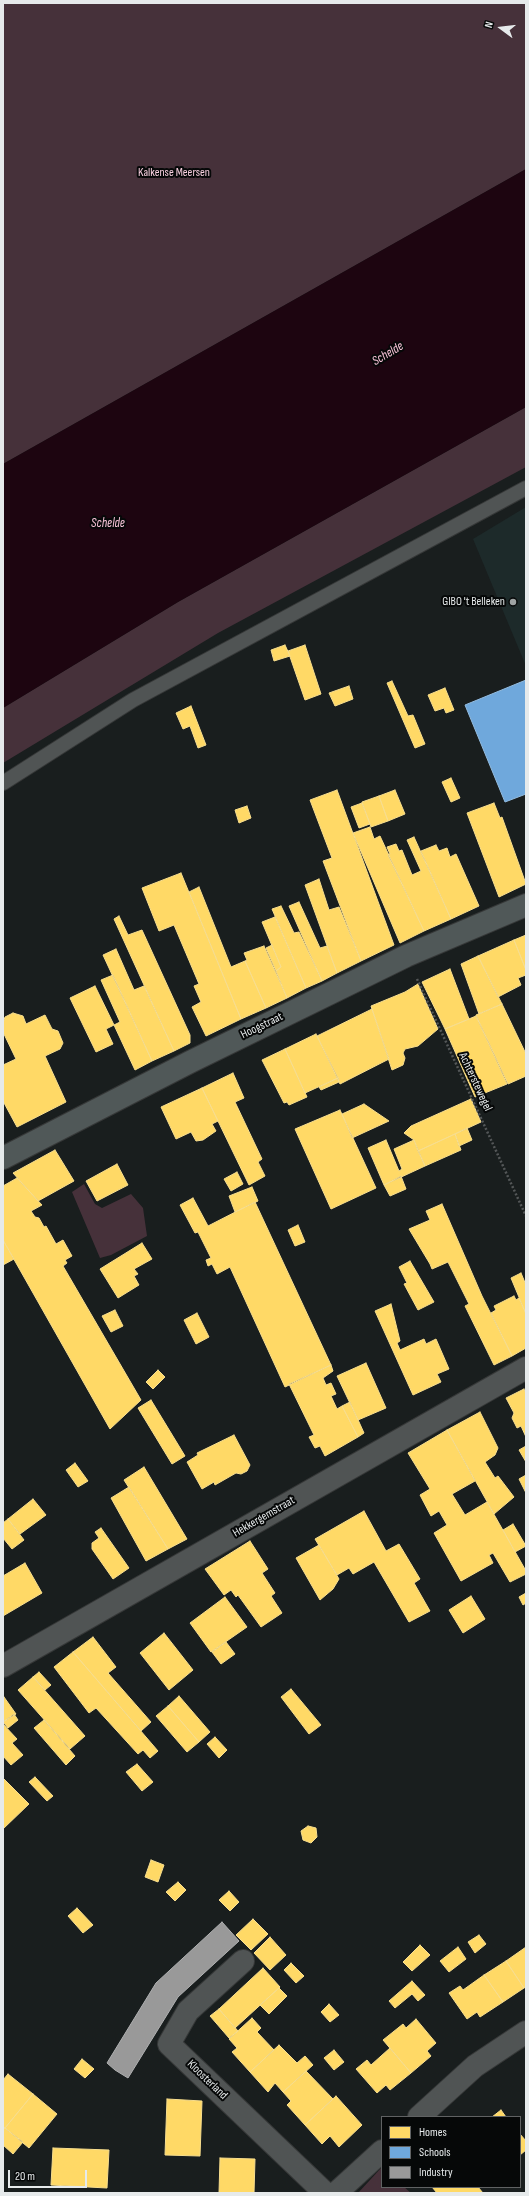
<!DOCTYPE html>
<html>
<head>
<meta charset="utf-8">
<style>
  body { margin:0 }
  #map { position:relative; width:529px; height:2196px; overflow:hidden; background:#191e1e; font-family:"Sofia Sans Condensed",sans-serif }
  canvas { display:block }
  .frame { position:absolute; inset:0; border:4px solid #e6eaeb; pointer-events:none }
  .legend { position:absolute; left:381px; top:2116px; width:140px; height:72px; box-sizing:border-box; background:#060808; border:1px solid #606263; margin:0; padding:5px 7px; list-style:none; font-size:12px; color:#e6eaeb }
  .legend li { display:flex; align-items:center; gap:8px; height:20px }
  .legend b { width:20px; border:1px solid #606263 }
  .north { position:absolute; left:481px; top:8px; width:40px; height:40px; -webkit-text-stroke:3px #060808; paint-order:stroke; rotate:285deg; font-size:11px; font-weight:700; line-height:16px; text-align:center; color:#e6eaeb }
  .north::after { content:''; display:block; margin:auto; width:14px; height:18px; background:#e6eaeb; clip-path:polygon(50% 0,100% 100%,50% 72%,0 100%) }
  .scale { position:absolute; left:8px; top:2170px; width:79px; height:18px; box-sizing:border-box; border:2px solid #e6eaeb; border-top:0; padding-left:5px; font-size:12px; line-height:14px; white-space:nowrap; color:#e6eaeb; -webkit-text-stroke:3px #060808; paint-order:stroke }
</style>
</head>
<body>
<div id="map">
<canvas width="529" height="2196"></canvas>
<div class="frame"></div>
<ul class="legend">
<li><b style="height:11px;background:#ffd966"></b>Homes</li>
<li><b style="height:11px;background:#6fa8dc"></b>Schools</li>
<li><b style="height:11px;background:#999"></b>Industry</li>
</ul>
<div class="north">N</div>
<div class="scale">20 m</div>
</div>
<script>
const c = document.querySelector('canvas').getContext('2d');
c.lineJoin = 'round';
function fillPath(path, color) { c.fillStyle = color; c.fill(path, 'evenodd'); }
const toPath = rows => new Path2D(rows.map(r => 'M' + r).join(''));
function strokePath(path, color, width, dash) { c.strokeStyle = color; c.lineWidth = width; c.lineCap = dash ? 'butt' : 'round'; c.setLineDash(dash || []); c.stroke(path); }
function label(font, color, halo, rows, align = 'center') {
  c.font = font + ' "Sofia Sans Condensed",sans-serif'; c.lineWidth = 4; c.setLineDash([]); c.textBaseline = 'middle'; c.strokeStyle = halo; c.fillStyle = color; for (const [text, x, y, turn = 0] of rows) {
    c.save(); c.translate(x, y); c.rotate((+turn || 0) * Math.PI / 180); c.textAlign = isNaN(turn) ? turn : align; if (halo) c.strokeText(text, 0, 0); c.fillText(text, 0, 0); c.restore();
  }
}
fillPath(toPath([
  [526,507,526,666,473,539]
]), '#1d2a2a');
fillPath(toPath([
  [3,3,526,3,526,169,3,464],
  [526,407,526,467,218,633,3,763,3,708,178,602],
  [84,1184,95,1204,102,1208,131,1194,143,1208,147,1236,111,1255,100,1258,72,1192],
  [382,2167,382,2187,404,2187,411,2193,358,2193]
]), '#46313a');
fillPath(toPath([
  [526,169,526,407,178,602,3,708,3,464]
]), '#1d0510');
const homes = toPath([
  [285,645,290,656,274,661,271,650,285,645],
  [305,645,321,694,305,700,288,651,305,645],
  [392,681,408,716,413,715,425,744,415,748,387,683,392,681],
  [349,686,353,699,335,706,329,693,349,686],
  [445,688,454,710,446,713,444,708,435,711,428,695,445,688],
  [191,706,206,745,198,748,190,726,183,729,176,713,191,706],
  [451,778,460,798,451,802,442,782,451,778],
  [337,790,394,945,361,961,323,861,332,858,310,800,337,790],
  [395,790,405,814,388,821,379,796,395,790],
  [379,796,388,821,371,827,362,802,379,796],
  [362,803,370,824,359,828,351,807,362,803],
  [494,803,500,818,502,817,526,884,499,897,467,813,494,803],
  [247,806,251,818,239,823,235,810,247,806],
  [370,827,374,839,380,836,424,931,400,943,353,833,370,827],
  [414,837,451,919,424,931,388,855,390,854,387,847,396,844,399,851,402,850,412,875,421,871,407,840,414,837],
  [436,845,439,851,447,848,450,857,456,854,479,906,451,919,421,851,436,845],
  [181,873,241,1019,206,1036,192,1007,201,1002,194,986,199,984,174,925,159,931,142,888,181,873],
  [319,879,329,910,339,907,361,961,337,973,305,885,319,879],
  [199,887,231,967,245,961,266,1008,241,1019,189,892,199,887],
  [299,902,320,948,327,946,337,973,322,981,289,906,299,902],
  [281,906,294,933,299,932,322,981,306,988,272,909,281,906],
  [119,916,128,935,142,930,190,1035,190,1043,174,1051,114,919,119,916],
  [275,917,306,988,287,998,276,971,281,967,262,922,275,917],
  [526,935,526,970,514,940,526,935],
  [514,940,526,970,526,975,518,978,521,985,498,997,478,956,514,940],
  [272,945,281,967,276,971,266,948,272,945],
  [264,946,287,998,266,1008,245,961,247,960,244,953,264,946],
  [116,949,134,990,144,986,174,1051,152,1061,103,955,116,949],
  [478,956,502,1004,479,1014,461,964,478,956],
  [450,969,469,1019,445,1029,422,982,450,969],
  [113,975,152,1061,135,1070,114,1025,120,1022,101,980,113,975],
  [418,984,438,1029,418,1046,405,1049,403,1053,405,1058,403,1065,392,1070,371,1006,405,992,418,984],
  [95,986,114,1025,106,1029,113,1044,96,1052,70,998,95,986],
  [502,1004,526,1054,526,1076,508,1084,476,1015,502,1004],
  [372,1009,389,1059,340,1084,317,1036,372,1009],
  [13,1013,23,1016,26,1024,45,1015,52,1029,58,1031,63,1043,60,1049,45,1056,66,1102,17,1127,3,1101,3,1065,16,1059,3,1032,3,1023,5,1017,13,1013],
  [476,1016,507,1084,475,1097,445,1029,476,1016],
  [316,1034,338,1078,305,1093,285,1049,316,1034],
  [285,1049,307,1097,289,1105,287,1102,284,1103,262,1060,285,1049],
  [233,1073,244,1098,235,1102,262,1159,258,1162,265,1176,249,1185,202,1088,233,1073],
  [338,1078,339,1082,321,1090,319,1087,338,1078],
  [202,1088,218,1121,212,1124,216,1131,203,1140,196,1141,191,1132,176,1139,161,1107,202,1088],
  [471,1099,481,1122,418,1151,414,1140,404,1133,411,1126,471,1099],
  [364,1104,389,1121,352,1138,342,1114,364,1104],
  [340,1110,376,1188,331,1209,295,1129,340,1110],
  [467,1128,472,1140,459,1146,455,1134,467,1128],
  [455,1134,461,1150,425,1166,418,1151,455,1134],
  [386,1140,399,1171,402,1169,394,1149,414,1140,425,1166,384,1185,368,1148,386,1140],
  [55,1150,74,1181,38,1201,13,1173,55,1150],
  [117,1164,128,1185,97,1201,86,1181,117,1164],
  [237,1172,243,1184,231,1191,224,1179,237,1172],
  [401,1176,406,1189,390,1196,384,1185,401,1176],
  [17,1178,42,1205,31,1211,35,1217,39,1218,44,1227,46,1226,56,1244,63,1240,72,1256,65,1260,67,1263,63,1266,141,1400,110,1429,3,1240,3,1186,17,1178],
  [252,1187,258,1201,235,1212,229,1196,252,1187],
  [193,1198,208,1226,255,1202,331,1365,285,1387,230,1267,217,1274,212,1264,208,1266,206,1260,211,1258,198,1232,195,1233,180,1205,193,1198],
  [442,1204,482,1296,512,1356,494,1365,465,1306,469,1304,448,1262,432,1269,430,1264,409,1229,430,1220,426,1211,442,1204],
  [298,1225,305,1242,295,1246,288,1230,298,1225],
  [3,1240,14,1259,3,1265,3,1240],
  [142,1243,152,1259,134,1269,138,1274,134,1276,139,1285,118,1298,100,1269,142,1243],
  [410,1261,434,1302,418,1310,404,1284,407,1283,399,1267,410,1261],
  [521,1273,526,1285,526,1314,511,1278,521,1273],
  [514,1296,516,1300,519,1298,526,1314,526,1348,512,1356,491,1313,496,1310,494,1306,514,1296],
  [391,1304,400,1341,397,1343,400,1350,424,1339,426,1344,436,1339,449,1369,437,1374,441,1382,413,1395,375,1311,391,1304],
  [115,1310,123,1326,111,1332,102,1316,115,1310],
  [197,1313,209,1337,196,1344,184,1320,197,1313],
  [366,1363,386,1408,358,1420,337,1376,366,1363],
  [331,1365,333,1371,323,1378,326,1385,331,1383,336,1394,331,1396,337,1409,342,1406,358,1437,325,1456,320,1446,315,1448,309,1437,314,1435,289,1384,331,1365],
  [158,1370,165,1377,153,1389,146,1382,158,1370],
  [524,1389,526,1394,526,1437,521,1426,517,1428,512,1418,514,1413,506,1398,524,1389],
  [151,1400,185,1456,172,1464,138,1408,151,1400],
  [350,1402,364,1433,358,1437,342,1406,350,1402],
  [480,1412,498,1448,495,1455,485,1462,495,1478,498,1476,514,1497,494,1514,447,1430,480,1412],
  [447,1430,475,1481,452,1494,465,1515,487,1502,526,1571,526,1574,510,1582,493,1553,489,1555,493,1563,461,1581,434,1533,447,1525,439,1511,431,1516,420,1495,430,1489,408,1453,447,1430],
  [234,1435,250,1465,247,1471,241,1474,236,1473,215,1485,214,1482,202,1489,187,1462,198,1455,197,1453,234,1435],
  [526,1446,526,1462,519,1450,526,1446],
  [75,1463,88,1481,78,1487,66,1470,75,1463],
  [144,1467,187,1539,168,1549,124,1480,144,1467],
  [526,1475,526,1493,519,1479,526,1475],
  [129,1487,168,1549,146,1561,111,1498,129,1487],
  [33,1499,46,1515,20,1534,8,1519,33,1499],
  [364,1511,386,1551,399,1544,420,1579,414,1583,430,1611,409,1622,374,1562,353,1574,349,1568,337,1575,315,1539,364,1511],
  [8,1519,24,1540,12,1549,3,1538,3,1523,8,1519],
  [513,1524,526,1546,515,1552,503,1530,513,1524],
  [101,1528,129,1568,113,1579,92,1549,92,1543,99,1538,95,1532,101,1528],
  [250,1541,268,1569,262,1573,275,1593,271,1596,282,1613,261,1627,238,1595,236,1597,231,1590,224,1595,205,1569,250,1541],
  [319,1545,339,1579,333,1589,320,1600,296,1558,319,1545],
  [25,1563,42,1593,3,1616,3,1576,25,1563],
  [526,1593,526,1603,523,1605,519,1597,526,1593],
  [471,1596,485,1619,463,1633,449,1610,471,1596],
  [225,1597,247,1627,211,1652,190,1623,225,1597],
  [164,1633,193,1670,169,1690,140,1653,164,1633],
  [93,1637,116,1667,108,1673,151,1722,141,1731,73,1652,93,1637],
  [226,1642,235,1654,221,1664,212,1652,226,1642],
  [73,1652,158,1751,150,1758,143,1750,138,1754,96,1708,89,1713,54,1667,73,1652],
  [39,1672,51,1685,45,1690,33,1677,39,1672],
  [33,1677,85,1736,70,1749,18,1690,33,1677],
  [291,1689,321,1725,309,1734,281,1697,291,1689],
  [179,1696,210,1732,199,1742,168,1706,179,1696],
  [4,1697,16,1714,3,1722,3,1697,4,1697],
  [168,1706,199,1742,187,1752,156,1716,168,1706],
  [14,1714,18,1720,8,1728,3,1722,14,1714],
  [44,1720,75,1756,66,1765,34,1728,44,1720],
  [3,1724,17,1739,12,1743,23,1755,11,1765,3,1756,3,1724],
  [215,1737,227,1750,219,1758,207,1744,215,1737],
  [137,1764,153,1782,142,1791,126,1772,137,1764],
  [35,1777,53,1796,47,1801,29,1782,35,1777],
  [3,1778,29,1804,3,1829,3,1778],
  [308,1826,316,1828,317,1837,311,1843,303,1840,301,1831,308,1826],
  [151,1860,164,1865,158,1882,145,1877,151,1860],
  [178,1882,186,1890,175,1901,166,1892,178,1882],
  [229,1891,239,1902,230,1911,219,1900,229,1891],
  [77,1908,93,1925,83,1933,68,1916,77,1908],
  [253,1919,268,1934,251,1950,236,1935,253,1919],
  [479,1935,486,1944,475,1953,468,1942,479,1935],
  [270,1937,286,1955,270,1970,254,1953,270,1937],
  [420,1945,430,1955,412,1971,403,1962,420,1945],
  [458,1947,466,1959,449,1972,440,1961,458,1947],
  [526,1947,526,1987,524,1988,506,1961,526,1947],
  [506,1961,524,1988,503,2002,484,1975,506,1961],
  [291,1963,304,1976,296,1983,284,1970,291,1963],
  [263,1968,280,1987,235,2028,219,2009,263,1968],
  [484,1975,503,2002,480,2017,477,2012,467,2019,449,1993,460,1986,463,1990,484,1975],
  [412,1981,425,1995,418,2001,412,1994,395,2008,389,2001,412,1981],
  [279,1988,287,1996,269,2014,260,2005,279,1988],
  [329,2004,339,2015,330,2022,321,2012,329,2004],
  [219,2009,238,2031,229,2038,210,2016,219,2009],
  [252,2018,261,2028,257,2032,274,2050,250,2072,232,2052,237,2048,229,2039,252,2018],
  [416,2019,436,2043,427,2051,431,2056,411,2073,383,2040,403,2024,406,2028,416,2019],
  [279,2045,297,2063,305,2056,313,2065,283,2092,275,2083,268,2092,250,2072,279,2045],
  [390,2048,411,2073,390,2090,386,2085,377,2093,356,2069,367,2060,371,2065,390,2048],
  [334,2050,344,2062,334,2070,324,2058,334,2050],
  [82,2059,94,2069,85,2078,74,2069,82,2059],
  [306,2071,333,2099,305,2125,287,2105,291,2101,283,2092,306,2071],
  [8,2074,33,2094,5,2128,3,2126,3,2080,8,2074],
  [33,2094,57,2114,29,2148,5,2128,33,2094],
  [336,2096,362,2125,339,2147,330,2136,322,2144,305,2125,336,2096],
  [167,2099,202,2101,200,2156,165,2155,167,2099],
  [501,2110,506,2117,492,2117,501,2110],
  [5,2128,23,2142,13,2154,3,2145,3,2130,5,2128],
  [520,2134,526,2141,526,2150,520,2155,520,2134],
  [53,2148,109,2150,107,2188,51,2185,53,2148],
  [220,2158,255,2159,254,2193,219,2193,220,2158],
  [432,2187,478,2187,483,2193,437,2193,432,2187]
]);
fillPath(homes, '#ffd966');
strokePath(homes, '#f8de8e', 1);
const schools = toPath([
  [526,680,526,794,505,802,465,705,526,680]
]);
fillPath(schools, '#6fa8dc');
strokePath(schools, '#93bce0', 1);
const industry = toPath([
  [222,1922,239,1941,178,1997,128,2078,115,2070,107,2063,156,1983,222,1922]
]);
fillPath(industry, '#999');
strokePath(industry, '#b0b1b2', 1);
const lane = toPath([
  [3,783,133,700,526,488]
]);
const street = toPath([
  [3,1666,526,1368],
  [243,1961,188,2011,169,2044,325,2193],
  [419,2117,475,2066,526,2032],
  [336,2193,382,2151]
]);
const secondary = toPath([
  [3,1158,190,1062,406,956,526,905]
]);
strokePath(lane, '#363838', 16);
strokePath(street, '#363838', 24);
strokePath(secondary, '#363838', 24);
strokePath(toPath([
  [417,979,526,1216]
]), '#545758', 2.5, [2, 2]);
strokePath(lane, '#505454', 14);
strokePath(street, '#505454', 22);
strokePath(secondary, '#505858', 22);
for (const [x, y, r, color] of [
  [513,602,4,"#9ea3a3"]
]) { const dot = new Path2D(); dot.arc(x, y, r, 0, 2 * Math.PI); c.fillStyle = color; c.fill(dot); strokePath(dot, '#060808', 1.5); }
label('12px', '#fad1e1', '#060808', [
  ["Kalkense Meersen",174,173]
]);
label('12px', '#e6eaeb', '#060808', [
  ["GIBO 't Belleken",505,602]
], 'right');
label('12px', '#e6eaeb', '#060808', [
  ["Hoogstraat",262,1026,-26],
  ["Achterstewegel",475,1082,65],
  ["Hekkergemstraat",264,1517,-30],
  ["Kloosterland",207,2080,44]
]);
label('italic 13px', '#fac5da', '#060808', [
  ["Schelde",388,354,-31],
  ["Schelde",108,524]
]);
</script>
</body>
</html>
